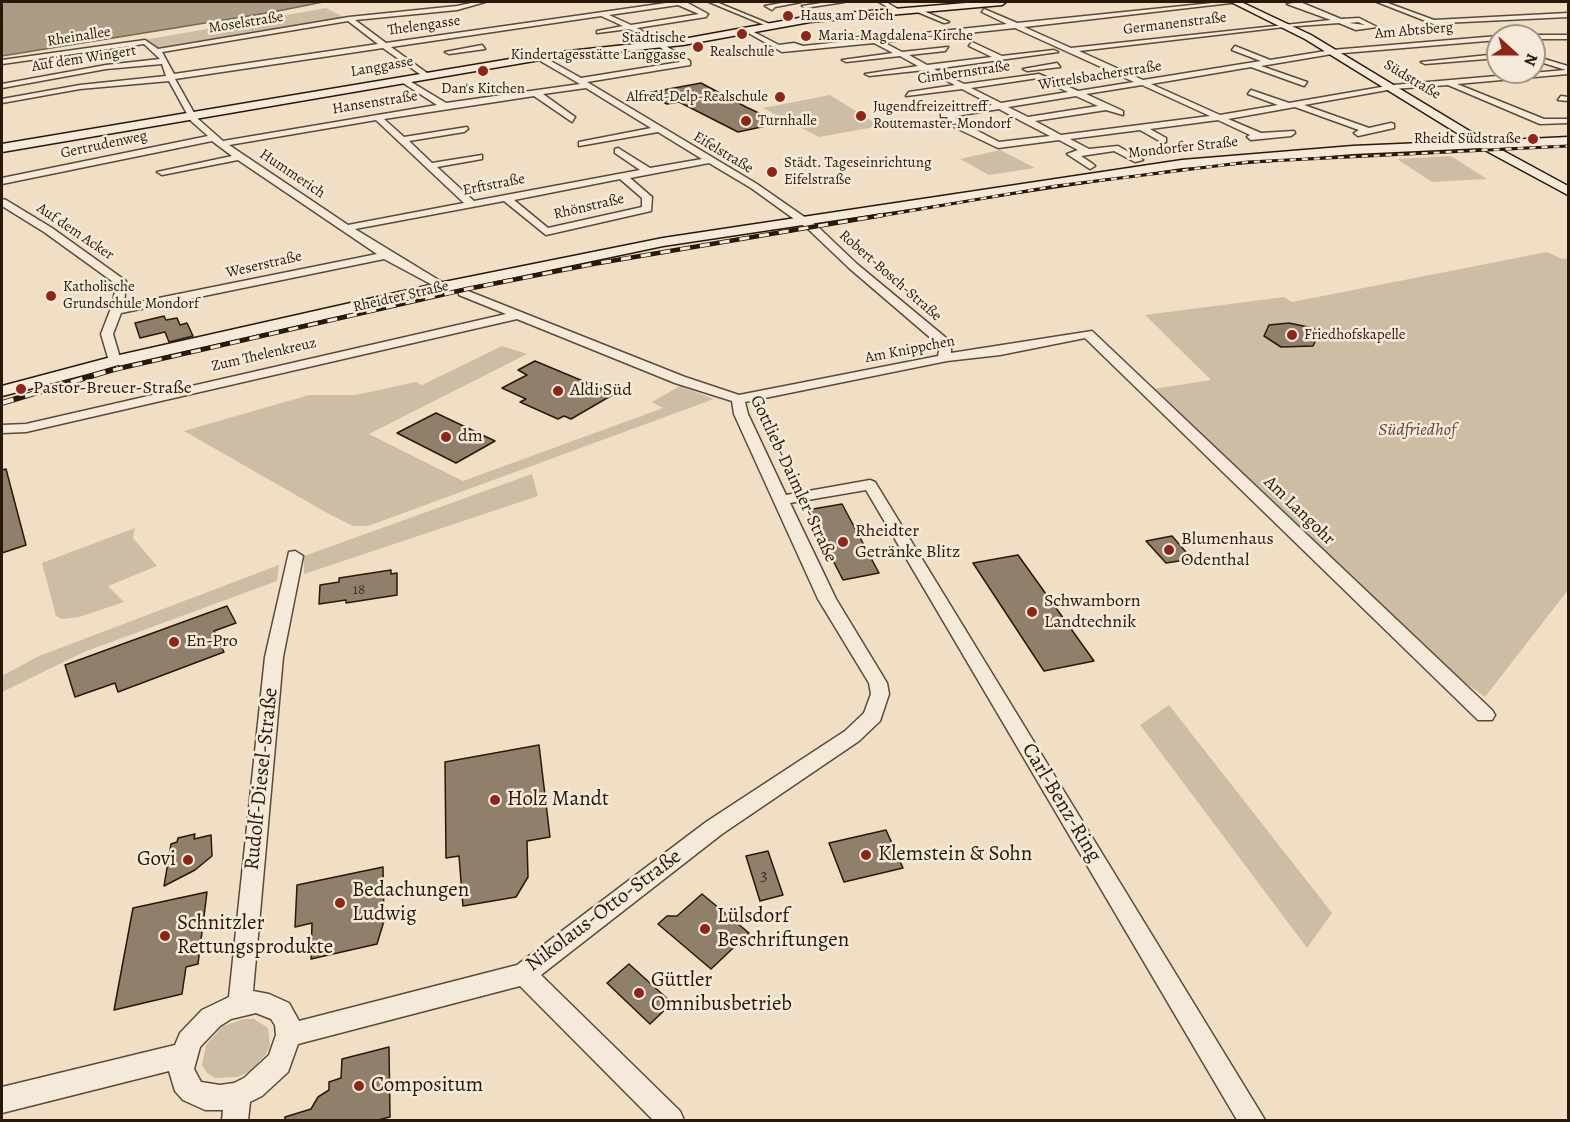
<!DOCTYPE html>
<html>
<head>
<meta charset="utf-8">
<style>
  body { margin:0 }
  #map { position:relative; width:1570px; height:1122px; overflow:hidden; background:#f0dfc5; font-family:Alegreya,serif }
  canvas { display:block }
  .frame { position:absolute; inset:0; border:3px solid #291808; pointer-events:none }
  .north { position:absolute; left:1486px; top:24px; width:60px; height:60px; box-sizing:border-box; background:#f5ead9; border:2px solid #a39685; border-radius:50%; rotate:111deg; font-size:16px; font-weight:700; line-height:24px; text-align:center; color:#291808 }
  .north::after { content:''; display:block; margin:auto; width:21px; height:27px; background:#8f2418; clip-path:polygon(50% 0,100% 100%,50% 72%,0 100%) }
</style>
</head>
<body>
<div id="map">
<canvas width="1570" height="1122"></canvas>
<div class="frame"></div>
<div class="north">N</div>
</div>
<script>
const c = document.querySelector('canvas').getContext('2d');
c.lineJoin = 'round';
function fillPath(path, color) { c.fillStyle = color; c.fill(path, 'evenodd'); }
const toPath = rows => new Path2D(rows.map(r => 'M' + r).join(''));
function strokePath(path, color, width, dash) { c.strokeStyle = color; c.lineWidth = width; c.lineCap = dash ? 'butt' : 'round'; c.setLineDash(dash || []); c.stroke(path); }
function label(font, color, halo, rows, align = 'center') {
  c.font = font + ' Alegreya,serif'; c.lineWidth = 5; c.setLineDash([]); c.textBaseline = 'middle'; c.strokeStyle = halo; c.fillStyle = color; for (const [text, x, y, turn = 0] of rows) {
    c.save(); c.translate(x, y); c.rotate((+turn || 0) * Math.PI / 180); c.textAlign = isNaN(turn) ? turn : align; if (halo) c.strokeText(text, 0, 0); c.fillText(text, 0, 0); c.restore();
  }
}
fillPath(toPath([
  [326,8,349,20,158,49,144,40],
  [830,95,880,126,819,137,763,108],
  [1000,150,1035,168,989,175,960,159],
  [1451,156,1487,179,1432,182,1397,159],
  [1547,252,1562,259,1568,258,1568,590,1485,697,1453,674,1153,389,1211,380,1145,315,1284,297,1292,302],
  [502,346,527,354,369,434,463,481,663,408,652,402,680,386,714,399,368,526,353,526,329,514,184,431,309,395,356,395,416,382,422,385],
  [532,474,538,496,304,574,304,556],
  [135,528,133,538,157,566,108,586,124,602,79,617,62,619,56,616,42,563],
  [279,565,277,581,84,652,2,692,2,676,39,656],
  [1169,705,1332,913,1307,948,1140,725],
  [244,1019,254,1019,268,1028,270,1045,266,1054,250,1071,238,1077,215,1078,207,1073,202,1065,206,1045,223,1026]
]), '#cebda5');
const water = toPath([
  [2,2,323,2,273,12,2,56,2,2]
]);
fillPath(water, '#ac9b85');
strokePath(water, '#786753', 1.5);
const building = toPath([
  [701,83,746,107,780,123,738,132,679,102,667,104,647,93,701,83],
  [164,316,166,320,177,318,180,325,187,323,193,336,169,342,165,332,140,338,135,323,164,316],
  [1289,323,1313,328,1319,333,1313,346,1281,347,1264,336,1269,325,1289,323],
  [535,361,614,394,571,419,564,416,558,419,520,402,526,399,502,388,527,375,518,370,535,361],
  [436,413,495,441,456,463,397,433,436,413],
  [6,469,26,545,2,553,2,470,6,469],
  [842,504,879,573,843,580,807,510,842,504],
  [1172,536,1192,559,1166,563,1146,541,1172,536],
  [1018,555,1094,661,1044,671,973,563,1018,555],
  [391,570,391,574,397,573,397,595,346,603,346,600,319,604,320,585,339,582,339,578,391,570],
  [227,606,236,623,214,631,224,652,118,692,115,683,75,697,65,665,227,606],
  [539,745,550,837,527,841,528,877,516,897,463,906,459,856,446,858,445,762,539,745],
  [886,830,903,868,844,882,829,843,886,830],
  [195,834,194,839,211,835,212,856,195,870,164,886,171,844,177,842,178,838,195,834],
  [768,851,783,895,760,901,746,856,768,851],
  [383,867,384,921,377,944,311,959,312,923,295,927,297,885,383,867],
  [207,892,198,964,186,967,182,994,114,1010,133,908,207,892],
  [702,894,749,933,711,969,658,924,667,916,677,916,702,894],
  [629,964,672,1003,650,1024,607,983,629,964],
  [389,1047,390,1117,378,1120,285,1120,285,1117,311,1109,318,1097,329,1090,329,1082,341,1078,342,1059,389,1047]
]);
fillPath(building, '#907f6a');
strokePath(building, '#291808', 1.5);
const street = toPath([
  [476,2,485,2,457,10,355,20,386,43,673,2,686,2,708,14,706,17,637,28,690,61,690,65,587,82,757,184,816,225,857,264,951,342,951,353,1092,331,1492,710,1495,715,1492,720,1478,720,1085,338,1000,355,947,361,745,402,748,414,786,495,870,480,875,482,1265,1120,1237,1120,866,490,790,503,836,599,887,683,889,694,880,721,859,741,722,834,541,975,680,1111,684,1120,653,1120,520,986,298,1044,288,1072,262,1096,250,1102,248,1120,222,1120,223,1110,205,1110,183,1100,175,1091,169,1071,2,1113,2,1087,175,1045,180,1033,202,1010,229,997,265,657,289,552,295,551,303,556,283,657,253,991,269,994,289,1003,299,1021,517,965,706,822,845,731,864,713,871,694,869,683,818,599,734,414,732,401,675,383,517,319,26,432,2,433,2,425,26,424,506,314,459,295,459,291,463,289,685,377,739,395,938,356,940,346,849,268,808,229,751,188,709,163,630,178,652,197,651,211,546,235,504,201,355,229,450,287,440,289,384,259,121,313,113,334,121,361,115,365,109,361,101,334,113,303,116,284,44,232,2,206,2,199,6,200,52,228,126,281,124,305,377,254,238,160,162,175,157,172,232,156,212,141,2,184,2,178,208,136,191,121,169,81,80,89,2,103,2,99,80,85,166,76,162,64,106,69,2,88,2,84,106,65,160,59,144,44,2,64,2,60,145,40,158,49,349,17,457,6,476,2],
  [678,5,699,14,631,25,609,15,678,5],
  [601,16,623,26,597,31,597,33,629,29,645,36,680,62,581,78,540,55,537,59,580,84,446,103,403,77,400,81,437,105,223,141,197,118,175,79,383,48,424,77,427,73,391,47,601,16],
  [348,21,378,44,174,74,162,52,348,21],
  [586,88,651,128,579,142,579,146,658,132,702,159,650,168,618,148,615,149,615,153,640,170,474,201,437,167,482,159,482,155,432,163,409,141,464,132,468,129,467,127,404,137,384,119,534,96,572,122,575,117,543,94,586,88],
  [376,120,464,203,348,225,229,145,376,120],
  [620,179,642,198,642,207,548,228,514,200,620,179],
  [256,1013,271,1019,275,1025,276,1035,269,1055,244,1078,234,1083,220,1085,201,1082,194,1069,200,1047,220,1026,231,1019,256,1013],
  [709,2,716,2,772,25,767,26,709,2],
  [787,2,801,2,775,7,772,10,765,6,787,2],
  [828,2,844,2,805,8,802,6,828,2],
  [879,2,886,2,901,11,896,12,879,2],
  [1222,2,1239,2,1024,27,1071,48,1331,20,1287,4,1300,2,1341,19,1359,18,1377,27,1356,30,1339,23,1284,27,1079,51,1143,80,1261,61,1232,50,1235,46,1270,60,1332,50,1498,36,1498,40,1332,54,1261,66,1307,82,1304,86,1251,67,1151,84,1220,115,1278,105,1248,94,1251,90,1289,103,1393,85,1566,70,1534,60,1534,56,1568,66,1568,74,1457,84,1544,119,1568,119,1568,123,1540,124,1448,85,1393,89,1304,105,1369,128,1391,123,1394,124,1394,128,1358,136,1354,133,1359,130,1295,107,1228,119,1261,133,1294,131,1295,133,1291,136,1251,140,1247,137,1250,135,1218,120,1150,129,1166,138,1166,142,1163,143,1140,130,1070,139,1089,149,1118,146,1143,160,1135,162,1114,151,1081,156,1093,164,1095,166,1090,169,1067,154,1078,150,1059,140,998,148,950,125,947,117,941,117,941,113,992,105,962,89,906,96,909,92,955,85,925,70,869,76,865,74,918,66,900,56,846,62,842,60,893,53,874,43,782,52,743,30,748,29,779,45,794,43,803,46,1007,24,982,12,984,9,1017,23,1222,2],
  [1358,22,1365,25,1349,23,1358,22],
  [1015,28,1134,82,1078,91,1039,74,964,84,934,69,1058,52,1054,50,1002,56,972,42,969,46,992,57,927,65,909,55,945,51,948,47,902,52,883,42,1015,28],
  [1038,78,1068,92,1001,103,971,88,1038,78],
  [1142,85,1210,116,1061,135,1035,121,1106,110,1123,115,1123,111,1086,94,1142,85],
  [1076,96,1098,106,1028,117,1008,107,1076,96],
  [999,109,1023,122,1050,136,999,142,955,119,956,116,999,109],
  [1377,2,1385,2,1434,20,1568,13,1568,17,1443,23,1441,27,1377,2],
  [915,9,919,9,949,22,944,23,915,11,915,9],
  [1534,35,1568,35,1568,39,1534,39,1534,36,1531,36,1534,35],
  [482,45,485,49,449,54,445,52,482,45],
  [1498,54,1498,58,1425,64,1421,62,1498,54],
  [1057,63,1060,67,1027,71,1023,69,1057,63],
  [1561,96,1568,97,1568,101,1558,100,1561,96]
]);
const secondary = toPath([
  [978,2,1006,2,1002,5,810,22,683,45,540,60,2,152,2,144,540,54,683,39,810,16,978,2],
  [1231,2,1241,2,1311,35,1486,141,1568,137,1568,145,1498,148,1568,186,1568,195,1481,148,1353,154,1182,168,663,246,444,292,118,366,2,396,2,386,115,356,444,282,663,238,1182,160,1353,146,1470,141,1305,39,1231,2]
]);
strokePath(street, '#5b4a37', 3);
strokePath(secondary, '#291808', 3);
fillPath(street, '#f5ead9');
fillPath(secondary, '#f5ead9');
const railFar2 = toPath([
  [874,217,1056,186,1248,162,1568,146]
]);
const railFar1 = toPath([
  [113,370,467,289,593,264,883,215]
]);
const rail = toPath([
  [2,403,118,368]
]);
strokePath(railFar2, '#291808', 3);
strokePath(railFar1, '#291808', 4.5);
strokePath(rail, '#291808', 6);
strokePath(railFar2, '#f5ead9', 2, [6]);
strokePath(railFar1, '#f5ead9', 3, [10]);
strokePath(rail, '#f5ead9', 4, [12]);
for (const [x, y, r, color] of [
  [788,16,6,"#8f2418"],
  [742,34,6,"#8f2418"],
  [806,36,6,"#8f2418"],
  [698,47,6,"#8f2418"],
  [483,71,6,"#8f2418"],
  [780,97,6,"#8f2418"],
  [861,116,6,"#8f2418"],
  [746,121,6,"#8f2418"],
  [1533,139,6,"#8f2418"],
  [772,172,6,"#8f2418"],
  [51,296,6,"#8f2418"],
  [1292,335,6,"#8f2418"],
  [21,389,6,"#8f2418"],
  [558,391,6,"#8f2418"],
  [446,437,6,"#8f2418"],
  [843,542,6,"#8f2418"],
  [1169,550,6,"#8f2418"],
  [1032,612,6,"#8f2418"],
  [174,642,6,"#8f2418"],
  [495,800,6,"#8f2418"],
  [866,855,6,"#8f2418"],
  [188,860,6,"#8f2418"],
  [340,903,6,"#8f2418"],
  [705,929,6,"#8f2418"],
  [165,936,6,"#8f2418"],
  [639,993,6,"#8f2418"],
  [359,1086,6,"#8f2418"]
]) { const dot = new Path2D(); dot.arc(x, y, r, 0, 2 * Math.PI); c.fillStyle = color; c.fill(dot); strokePath(dot, '#f5ead9', 2); }
label('15px', '#291808', '#f5ead9', [
  ["Haus am Deich",800,16],
  ["Maria-Magdalena-Kirche",818,36],
  ["Städtische",686,38,"right"],
  ["Kindertagesstätte Langgasse",686,55,"right"],
  ["Realschule",742,52,"center"],
  ["Dan's Kitchen",483,89,"center"],
  ["Alfred-Delp-Realschule",768,97,"right"],
  ["Jugendfreizeittreff",873,107],
  ["Routemaster-Mondorf",873,124],
  ["Turnhalle",758,121],
  ["Rheidt Südstraße",1521,139,"right"],
  ["Städt. Tageseinrichtung",784,163],
  ["Eifelstraße",784,180],
  ["Katholische",63,287],
  ["Grundschule Mondorf",63,304],
  ["Friedhofskapelle",1304,335]
], 'left');
label('15px', '#291808', '#f5ead9', [
  ["Moselstraße",246,23,-9],
  ["Germanenstraße",1175,24,-7],
  ["Thelengasse",424,26,-8],
  ["Am Abtsberg",1414,31,-5],
  ["Rheinallee",79,37,-9],
  ["Auf dem Wingert",84,59,-9],
  ["Langgasse",382,67,-10],
  ["Cimbernstraße",964,73,-8],
  ["Wittelsbacherstraße",1100,76,-9],
  ["Südstraße",1412,80,31],
  ["Hansenstraße",375,103,-9],
  ["Gertrudenweg",104,145,-12],
  ["Mondorfer Straße",1183,148,-6],
  ["Eifelstraße",723,153,31],
  ["Hummerich",292,174,34],
  ["Erftstraße",494,185,-11],
  ["Rhönstraße",589,207,-13],
  ["Auf dem Acker",75,232,34],
  ["Weserstraße",264,265,-13],
  ["Robert-Bosch-Straße",890,276,41],
  ["Rheidter Straße",401,297,-13],
  ["Am Knippchen",910,350,-11],
  ["Zum Thelenkreuz",264,355,-13]
]);
label('15px', '#433220', null, [
  ["18",359,590]
]);
label('18px', '#291808', '#f5ead9', [
  ["Pastor-Breuer-Straße",33,389],
  ["Aldi Süd",570,391],
  ["dm",458,437],
  ["Rheidter",855,532],
  ["Getränke Blitz",855,553],
  ["Blumenhaus",1181,540],
  ["Odenthal",1181,561],
  ["Schwamborn",1044,602],
  ["Landtechnik",1044,623],
  ["En-Pro",186,642]
], 'left');
label('italic 18px', '#5b4a37', '#f5ead9', [
  ["Südfriedhof",1417,431]
]);
label('18px', '#291808', '#f5ead9', [
  ["Gottlieb-Daimler-Straße",793,479,65],
  ["Am Langohr",1299,511,44]
]);
label('18px', '#433220', null, [
  ["3",764,876]
]);
label('21px', '#291808', '#f5ead9', [
  ["Rudolf-Diesel-Straße",262,779,-84],
  ["Carl-Benz-Ring",1061,803,59],
  ["Nikolaus-Otto-Straße",604,911,-37]
]);
label('21px', '#291808', '#f5ead9', [
  ["Holz Mandt",507,800],
  ["Klemstein & Sohn",878,855],
  ["Govi",176,860,"right"],
  ["Bedachungen",352,891],
  ["Ludwig",352,915],
  ["Lülsdorf",717,917],
  ["Beschriftungen",717,941],
  ["Schnitzler",177,924],
  ["Rettungsprodukte",177,948],
  ["Güttler",651,981],
  ["Omnibusbetrieb",651,1005],
  ["Compositum",371,1086]
], 'left');
</script>
</body>
</html>
